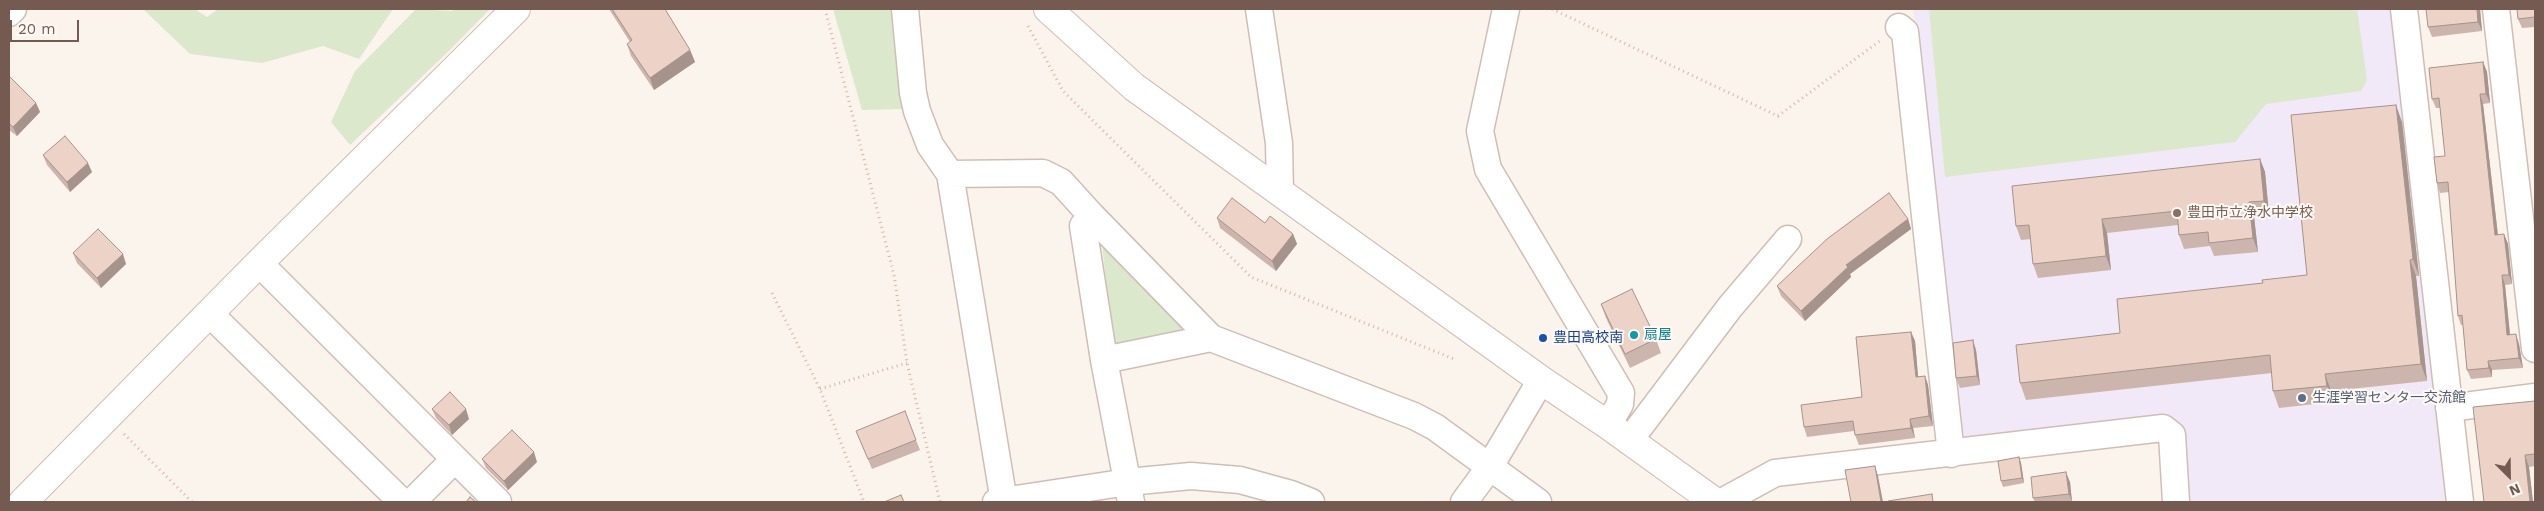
<!DOCTYPE html>
<html>
<head>
<meta charset="utf-8">
<style>
  body { margin:0 }
  #map { position:relative; width:2544px; height:511px; overflow:hidden; background:#fbf4ed; font-family:"Work Sans",sans-serif }
  canvas { display:block }
  .frame { position:absolute; inset:0; border:10px solid #755a52; pointer-events:none }
  .north { position:absolute; left:2484px; top:451px; width:50px; height:50px; -webkit-text-stroke:4px #fef9f4; paint-order:stroke; rotate:157deg; font-size:14px; font-weight:700; line-height:20px; text-align:center; color:#755a52 }
  .north::after { content:''; display:block; margin:auto; width:18px; height:22px; background:#755a52; clip-path:polygon(50% 0,100% 100%,50% 72%,0 100%) }
  .scale { position:absolute; left:10px; top:20px; width:69px; height:22px; box-sizing:border-box; border:2px solid #755a52; border-top:0; padding-left:6px; font-size:15px; line-height:18px; white-space:nowrap; color:#755a52; -webkit-text-stroke:4px #fef9f4; paint-order:stroke }
</style>
</head>
<body>
<div id="map">
<canvas width="2544" height="511"></canvas>
<div class="frame"></div>
<div class="north">N</div>
<div class="scale">20 m</div>
</div>
<script>
const c = document.querySelector('canvas').getContext('2d');
c.lineJoin = 'round';
function fillPath(path, color) { c.fillStyle = color; c.fill(path, 'evenodd'); }
const toPath = rows => new Path2D(rows.map(r => 'M' + r).join(''));
function strokePath(path, color, width, dash) { c.strokeStyle = color; c.lineWidth = width; c.lineCap = dash ? 'butt' : 'round'; c.setLineDash(dash || []); c.stroke(path); }
function label(font, color, halo, rows, align = 'center') {
  c.font = font + ' "Work Sans","Noto Sans JP",sans-serif'; c.lineWidth = 4; c.setLineDash([]); c.textBaseline = 'middle'; c.strokeStyle = halo; c.fillStyle = color; for (const [text, x, y, turn = 0] of rows) {
    c.save(); c.translate(x, y); c.rotate((+turn || 0) * Math.PI / 180); c.textAlign = isNaN(turn) ? turn : align; if (halo) c.strokeText(text, 0, 0); c.fillText(text, 0, 0); c.restore();
  }
}
fillPath(toPath([
  [1913,9,2396,9,2453,502,2186,502,2181,431,2170,417,1972,444,1957,432]
]), '#f1e9f8');
fillPath(toPath([
  [143,9,195,9,207,17,218,9,393,9,359,59,323,46,262,63,190,54],
  [416,9,452,11,454,9,490,9,449,51,350,145,331,122,355,71],
  [833,9,897,9,906,109,862,110],
  [1929,9,2357,9,2367,80,2361,91,2266,104,2235,142,1945,177],
  [1102,244,1192,330,1113,346]
]), '#dbe8cc');
const street = toPath([
  [905,9,913,93,917,111,930,145,950,174,1004,502],
  [1259,9,1279,143,1280,192],
  [1506,9,1480,131,1488,169,1621,393,1620,404,1608,425],
  [2404,9,2460,502],
  [2496,9,2535,349],
  [9,13,13,9],
  [1899,27,1905,32,1951,454],
  [950,174,1043,173,1061,182,1091,215,1083,226,1104,360,1131,502],
  [1091,215,1211,338],
  [259,263,498,502],
  [210,314,402,502],
  [1104,360,1211,338,1414,416,1435,427,1538,502],
  [2449,408,2535,397],
  [1629,441,1730,307,1788,239],
  [412,502,455,459],
  [996,502,1128,482,1191,476,1240,480,1291,494,1311,502],
  [1464,502,1489,468,1541,380],
  [1722,502,1775,473,2163,428,2172,435,2176,502]
]);
const secondary = toPath([
  [1048,9,1134,87,1541,380,1608,425,1715,502],
  [23,502,259,263,516,9]
]);
strokePath(street, '#cfbeb6', 29);
strokePath(secondary, '#d2bdb4', 30);
strokePath(toPath([
  [825,9,894,275,907,363,940,502],
  [1552,9,1778,116,1881,40],
  [1028,26,1063,91,1251,277,1454,359],
  [772,293,820,389,864,502],
  [820,389,907,363],
  [124,434,192,502]
]), '#d3b5aa', 3, [1, 4]);
strokePath(street, '#fff', 26);
strokePath(secondary, '#fff', 28);
fillPath(toPath([
  [609,9,665,9,690,50,695,62,654,90,631,56,627,44,630,42],
  [2426,9,2480,9,2482,31,2432,37,2428,27],
  [2535,9,2535,27,2522,28,2518,19],
  [2483,62,2487,72,2490,103,2483,104,2498,235,2504,234,2508,244,2512,284,2505,285,2510,335,2519,344,2523,368,2492,370,2492,377,2471,379,2467,370,2463,325,2461,325,2458,316,2449,192,2440,193,2437,183,2445,156,2440,108,2436,108,2432,99],
  [9,76,36,103,40,112,17,136,9,130],
  [2402,122,2419,276,2416,276,2427,381,2331,391,2333,402,2279,408,2273,391,2272,373,2026,400,2020,383,2120,333,2263,283,2307,275],
  [43,155,92,172,70,192,47,165],
  [2260,159,2265,172,2269,214,2254,216,2258,252,2214,256,2210,246,2184,249,2179,235,2178,225,2107,233,2111,270,2038,278,2033,264,2031,239,2021,240,2016,226],
  [1217,218,1265,223,1293,234,1297,244,1276,271,1220,228],
  [1908,219,1911,229,1850,274,1851,277,1805,321,1781,296,1777,286],
  [73,253,126,264,101,288,77,263],
  [1601,304,1656,339,1661,353,1630,368,1606,318],
  [1911,332,1915,341,1918,377,1925,376,1928,385,1933,426,1913,428,1915,438,1859,445,1855,435,1854,431,1807,437,1804,427,1862,397],
  [1976,350,1980,385,1960,388,1956,378],
  [2535,401,2535,466,2529,467,2533,502,2484,502],
  [432,409,469,419,452,435,436,418],
  [856,431,916,440,920,450,872,469],
  [2019,457,2021,463,2024,483,2003,487,2001,481],
  [482,459,537,462,508,490,486,468],
  [2070,482,2072,502,2035,502,2033,498]
]), '#ccb5ac');
fillPath(toPath([
  [2477,9,2480,9,2482,31,2478,22],
  [690,50,695,62,654,90,650,78],
  [2483,62,2487,72,2490,103,2486,94],
  [2480,94,2483,104,2499,245,2495,235],
  [36,103,40,112,17,136,13,127],
  [2396,105,2402,122,2419,276,2413,259],
  [2260,159,2265,172,2269,214,2264,201],
  [88,163,92,172,70,192,67,182],
  [2249,202,2254,216,2258,252,2253,238],
  [1908,219,1911,229,1850,274,1851,277,1805,321,1801,311,1846,265],
  [2102,219,2107,233,2111,270,2106,256],
  [1293,234,1297,244,1276,271,1272,261],
  [2504,234,2508,244,2512,284,2509,275],
  [123,254,126,264,101,288,97,278],
  [2410,260,2416,276,2427,381,2421,364],
  [2502,275,2505,285,2511,345,2507,335],
  [1911,332,1915,341,1919,387,1916,377],
  [2516,334,2519,344,2523,368,2519,358],
  [1973,340,1976,350,1980,385,1977,376],
  [2488,361,2492,370,2492,377,2489,368],
  [2325,374,2331,391,2333,402,2327,386],
  [1925,376,1928,385,1933,426,1929,416],
  [466,409,469,419,452,435,449,425],
  [1910,419,1913,428,1915,438,1911,428],
  [534,452,537,462,508,490,504,481],
  [2525,455,2529,467,2533,502,2530,502],
  [2019,457,2021,463,2024,483,2022,478],
  [1875,466,1878,476,1883,502,1881,502],
  [2066,472,2070,482,2072,502,2069,494]
]), '#a6938c');
const building = toPath([
  [612,9,665,9,690,50,650,78,627,44,632,40,612,9],
  [2426,9,2477,9,2478,22,2428,27,2426,9],
  [2517,9,2535,9,2535,17,2518,19,2517,9],
  [2483,62,2486,94,2480,94,2495,235,2504,234,2509,275,2502,275,2507,335,2516,334,2519,358,2488,361,2489,368,2467,370,2462,315,2458,316,2448,182,2437,183,2434,157,2445,156,2439,98,2432,99,2429,68,2483,62],
  [9,76,36,103,13,127,9,123,9,76],
  [2396,105,2413,259,2410,260,2421,364,2325,374,2327,386,2273,391,2270,355,2020,383,2016,345,2120,333,2117,299,2263,283,2262,280,2307,275,2291,115,2396,105],
  [65,136,88,163,67,182,43,155,65,136],
  [2260,159,2264,201,2249,202,2253,238,2209,243,2208,232,2179,235,2177,211,2102,219,2106,256,2033,264,2029,225,2016,226,2012,186,2260,159],
  [1889,193,1908,219,1846,265,1848,267,1801,311,1777,286,1827,239,1889,193],
  [1232,198,1265,223,1270,216,1293,234,1272,261,1217,218,1232,198],
  [98,229,123,254,97,278,73,253,98,229],
  [1632,289,1656,339,1625,354,1601,304,1632,289],
  [1911,332,1916,377,1925,376,1929,416,1910,419,1911,428,1855,435,1853,421,1804,427,1801,405,1862,397,1856,337,1911,332],
  [1973,340,1977,376,1956,378,1953,343,1973,340],
  [450,392,466,409,449,425,432,409,450,392],
  [2535,401,2535,454,2525,455,2530,502,2484,502,2473,407,2535,401],
  [905,411,916,440,868,459,856,431,905,411],
  [512,430,534,452,504,481,482,459,512,430],
  [2019,457,2022,478,2001,481,1998,461,2019,457],
  [1875,466,1881,502,1851,502,1845,470,1875,466],
  [2066,472,2069,494,2033,498,2031,477,2066,472],
  [1932,494,1933,502,1888,502,1888,501,1932,494],
  [901,495,904,502,884,502,901,495],
  [470,497,476,502,466,502,470,497]
]);
fillPath(building, '#edd2c8');
strokePath(building, '#a6938c', 1);
for (const [x, y, r, color] of [
  [2177,213,5,"#8d6e63"],
  [1634,335,5,"#0f9aa8"],
  [1543,338,5,"#1a4fb4"],
  [2302,398,5,"#5c6f8a"]
]) { const dot = new Path2D(); dot.arc(x, y, r, 0, 2 * Math.PI); c.fillStyle = color; c.fill(dot); strokePath(dot, '#fef9f4', 2); }
label('14px', '#785e54', '#fef9f4', [
  ["豊田市立浄水中学校",2187,213]
], 'left');
label('14px', '#0d838f', '#fef9f4', [
  ["扇屋",1644,335]
], 'left');
label('14px', '#164399', '#fef9f4', [
  ["豊田高校南",1553,338]
], 'left');
label('14px', '#4e5e75', '#fef9f4', [
  ["生涯学習センタ一交流館",2312,398]
], 'left');
</script>
</body>
</html>
